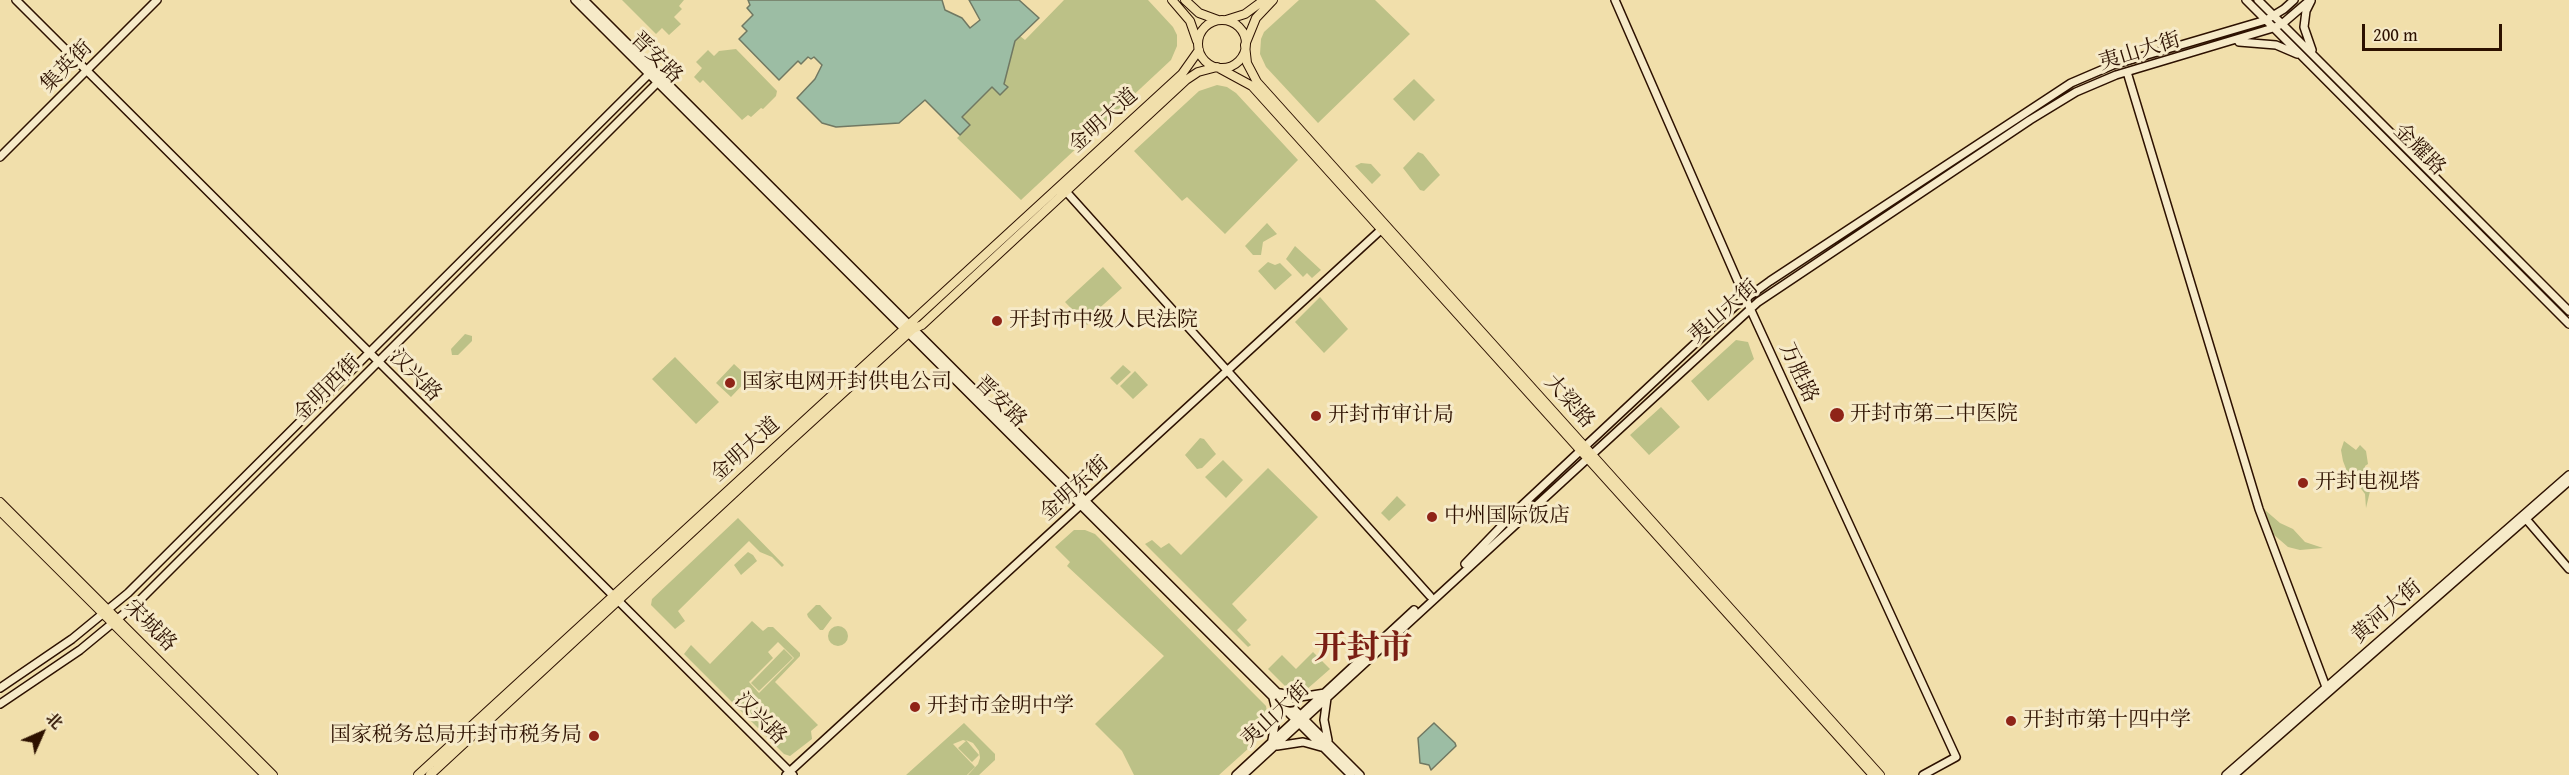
<!DOCTYPE html>
<html>
<head>
<meta charset="utf-8">
<style>
  body { margin:0 }
  #map { position:relative; width:2569px; height:775px; overflow:hidden; background:#f1dfab; font-family:"Gentium Book Plus","Noto Serif SC",serif }
  canvas { display:block }
  .north { position:absolute; left:12px; top:703px; width:60px; height:60px; -webkit-text-stroke:4px #f6eac8; paint-order:stroke; rotate:45deg; font-size:16px; font-weight:700; line-height:24px; text-align:center; color:#2d1100 }
  .north::after { content:''; display:block; margin:auto; width:21px; height:27px; background:#2d1100; clip-path:polygon(50% 0,100% 100%,50% 72%,0 100%) }
  .scale { position:absolute; left:2362px; top:24px; width:140px; height:27px; box-sizing:border-box; border:3px solid #2d1100; border-top:0; padding-left:8px; font-size:18px; line-height:21px; white-space:nowrap; color:#2d1100; -webkit-text-stroke:4px #f6eac8; paint-order:stroke }
</style>
</head>
<body>
<div id="map">
<canvas width="2569" height="775"></canvas>
<div class="north">北</div>
<div class="scale">200 m</div>
</div>
<script>
const c = document.querySelector('canvas').getContext('2d');
c.lineJoin = 'round';
function fillPath(path, color) { c.fillStyle = color; c.fill(path, 'evenodd'); }
const toPath = rows => new Path2D(rows.map(r => 'M' + r).join(''));
function strokePath(path, color, width, dash) { c.strokeStyle = color; c.lineWidth = width; c.lineCap = dash ? 'butt' : 'round'; c.setLineDash(dash || []); c.stroke(path); }
function label(font, color, halo, rows, align = 'center') {
  c.font = font + ' "Gentium Book Plus","Noto Serif SC",serif'; c.lineWidth = 6; c.setLineDash([]); c.textBaseline = 'middle'; c.strokeStyle = halo; c.fillStyle = color; for (const [text, x, y, turn = 0] of rows) {
    c.save(); c.translate(x, y); c.rotate((+turn || 0) * Math.PI / 180); c.textAlign = isNaN(turn) ? turn : align; if (halo) c.strokeText(text, 0, 0); c.fillText(text, 0, 0); c.restore();
  }
}
fillPath(toPath([
  [622,0,684,0,679,6,682,9,674,17,681,24,669,35,662,28,656,34],
  [1064,0,1148,0,1173,27,1177,35,1177,46,1171,60,1021,200,957,138,970,126,961,117,992,86,1007,87,1004,84,1015,41,1020,36,1025,40],
  [1299,0,1375,0,1410,34,1318,123,1266,67,1260,54,1261,39,1264,32],
  [736,49,777,91,776,96,763,109,761,108,751,117,748,115,742,120,703,80,700,83,694,77,702,68,696,62,708,50,714,56,719,51],
  [1414,79,1435,100,1414,121,1393,99],
  [1217,85,1227,87,1236,93,1298,160,1225,234,1187,197,1182,201,1134,151,1199,91],
  [1418,152,1423,154,1440,175,1424,191,1420,190,1403,168],
  [1361,163,1371,164,1381,175,1372,184,1355,166],
  [1267,223,1277,234,1263,242,1261,255,1253,255,1245,246],
  [1295,246,1321,270,1312,278,1307,273,1303,277,1286,259],
  [1268,262,1275,265,1280,263,1292,275,1275,290,1258,271],
  [1103,267,1122,288,1095,312,1097,315,1087,325,1065,302],
  [1320,297,1348,329,1324,353,1295,322],
  [465,334,472,336,472,341,458,355,452,355,451,349],
  [1736,340,1748,342,1754,359,1708,401,1691,381],
  [675,357,719,402,696,424,652,379],
  [734,364,749,378,731,397,716,383],
  [1123,365,1131,372,1117,385,1110,378],
  [1135,371,1148,385,1133,399,1120,386],
  [1661,407,1680,427,1649,455,1630,435],
  [1200,438,1204,439,1216,454,1202,468,1197,469,1185,455],
  [2344,441,2356,450,2360,445,2366,451,2368,464,2365,466,2368,486,2371,487,2366,508,2365,494,2359,486,2350,479,2343,461,2341,450],
  [1223,460,1243,480,1226,498,1205,477],
  [1268,468,1318,517,1232,604,1247,620,1237,630,1251,645,1248,647,1145,544,1152,540,1161,548,1169,543,1181,555],
  [1397,496,1406,505,1389,521,1381,513],
  [2265,510,2280,523,2293,529,2305,542,2323,548,2300,550,2288,547,2273,534],
  [738,518,784,565,782,567,772,557,760,552,749,541,678,611,685,621,675,629,651,605,652,599],
  [1074,530,1085,530,1095,534,1266,706,1270,729,1219,775,1134,775,1122,751,1095,724,1164,656,1067,566,1070,562,1055,547],
  [748,552,753,555,757,561,741,575,734,565],
  [816,605,820,605,832,618,823,630,820,630,808,617,807,614],
  [752,621,763,631,768,627,773,627,800,653,800,656,775,682,818,725,811,731,812,739,790,756,784,754,684,654,691,645,710,664],
  [778,642,794,658,759,693,749,682,773,658,768,652],
  '828 636a10 10 0 1 1 20 0a10 10 0 1 1-20 0Z',
  [784,649,793,658,759,691,751,683],
  [1313,652,1330,669,1306,690,1290,691,1268,669,1282,655,1296,669],
  [964,723,995,754,995,760,979,775,968,775,978,764,980,758,979,751,973,743,966,740,979,755,972,762,958,748,966,741,963,740,953,744,975,767,967,775,906,775]
]), '#bcc187');
const water = toPath([
  [748,0,942,0,945,10,962,18,970,28,980,20,969,0,1019,0,1039,18,1015,41,1004,84,1008,87,1000,95,992,87,962,117,970,125,960,135,925,100,899,123,836,127,822,123,797,98,815,79,822,65,814,57,811,59,808,57,801,64,798,61,779,80,739,39,747,31,742,26,753,15,747,8,750,5,748,0],
  [1434,723,1455,743,1456,746,1431,770,1429,765,1420,763,1418,738,1434,723]
]);
fillPath(water, '#9cbda4');
strokePath(water, '#707862', 1.5);
const secondary = toPath([
  [16,0,793,775],
  [575,0,1351,775],
  [584,0,1360,775],
  [1615,0,1743,293,1956,757,1923,775],
  [2246,0,2569,324],
  [2258,0,2569,311],
  [2311,1,2306,11,2304,27,2312,50],
  [2239,42,2276,45,2297,54],
  [2127,72,2259,509,2326,687],
  [0,157,157,0],
  [1062,187,1430,596],
  [2526,519,2569,569],
  [1465,564,1517,510,1734,307,1770,281,2071,83,2113,65,2266,20,2284,9,2294,0],
  [0,688,72,639,128,593,652,71],
  [1280,693,1300,697,1325,693],
  [1327,698,1324,720,1328,740],
  [0,704,80,650,137,603,659,81],
  [1272,740,1277,714,1273,698],
  [1277,746,1303,742,1321,747],
  [786,775,1384,227],
  [1236,775,1414,610],
  [1243,775,1758,302,2030,120,2076,92,2116,75,2273,28,2282,24,2310,0],
  [2226,775,2569,475],
  [2234,775,2569,481]
]);
const primary = toPath([
  [1172,0,1190,21,1197,41],
  [1185,0,1199,13,1218,20],
  [1273,0,1256,18,1245,45,1247,63,1257,82,1880,775],
  [1226,20,1245,14,1264,0],
  '1198 44a24 24 0 1 1 48 0a24 24 0 1 1-48 0Z',
  [0,502,273,775],
  [0,511,265,775],
  [418,775,1182,74,1199,50],
  [430,775,786,445,913,329,922,325,1186,80,1198,72,1217,67,1252,86,1873,775]
]);
strokePath(secondary, '#2d1100', 10);
strokePath(primary, '#2d1100', 10);
strokePath(secondary, '#f6eac8', 7);
strokePath(primary, '#f1dfab', 8);
for (const [x, y, r, color] of [
  [997,321,6,"#8f2418"],
  [730,383,6,"#8f2418"],
  [1837,415,8,"#8f2418"],
  [1316,416,6,"#8f2418"],
  [2303,483,6,"#8f2418"],
  [1432,517,6,"#8f2418"],
  [915,707,6,"#8f2418"],
  [2011,721,6,"#8f2418"],
  [594,736,6,"#8f2418"]
]) { const dot = new Path2D(); dot.arc(x, y, r, 0, 2 * Math.PI); c.fillStyle = color; c.fill(dot); strokePath(dot, '#f6eac8', 2); }
label('21px', '#2d1100', '#f6eac8', [
  ["夷山大街",2140,52,-17],
  ["晋安路",656,58,45],
  ["集英街",67,67,-45],
  ["金明大道",1104,121,-42],
  ["金耀路",2419,150,45],
  ["夷山大街",1724,312,-41],
  ["万胜路",1798,373,65],
  ["汉兴路",415,376,45],
  ["金明西街",328,389,-45],
  ["晋安路",1000,402,45],
  ["大梁路",1569,402,48],
  ["金明大道",746,450,-42],
  ["金明东街",1075,489,-42],
  ["黄河大街",2387,612,-41],
  ["宋城路",150,626,45],
  ["夷山大街",1276,715,-43],
  ["汉兴路",760,719,45]
]);
label('21px', '#2d1100', '#f6eac8', [
  ["开封市中级人民法院",1009,321],
  ["国家电网开封供电公司",742,383],
  ["开封市第二中医院",1850,415],
  ["开封市审计局",1328,416],
  ["开封电视塔",2315,483],
  ["中州国际饭店",1444,517],
  ["开封市金明中学",927,707],
  ["开封市第十四中学",2023,721],
  ["国家税务总局开封市税务局",582,736,"right"]
], 'left');
label('bold 33px', '#7a1f14', '#f6eac8', [
  ["开封市",1363,650]
]);
</script>
</body>
</html>
